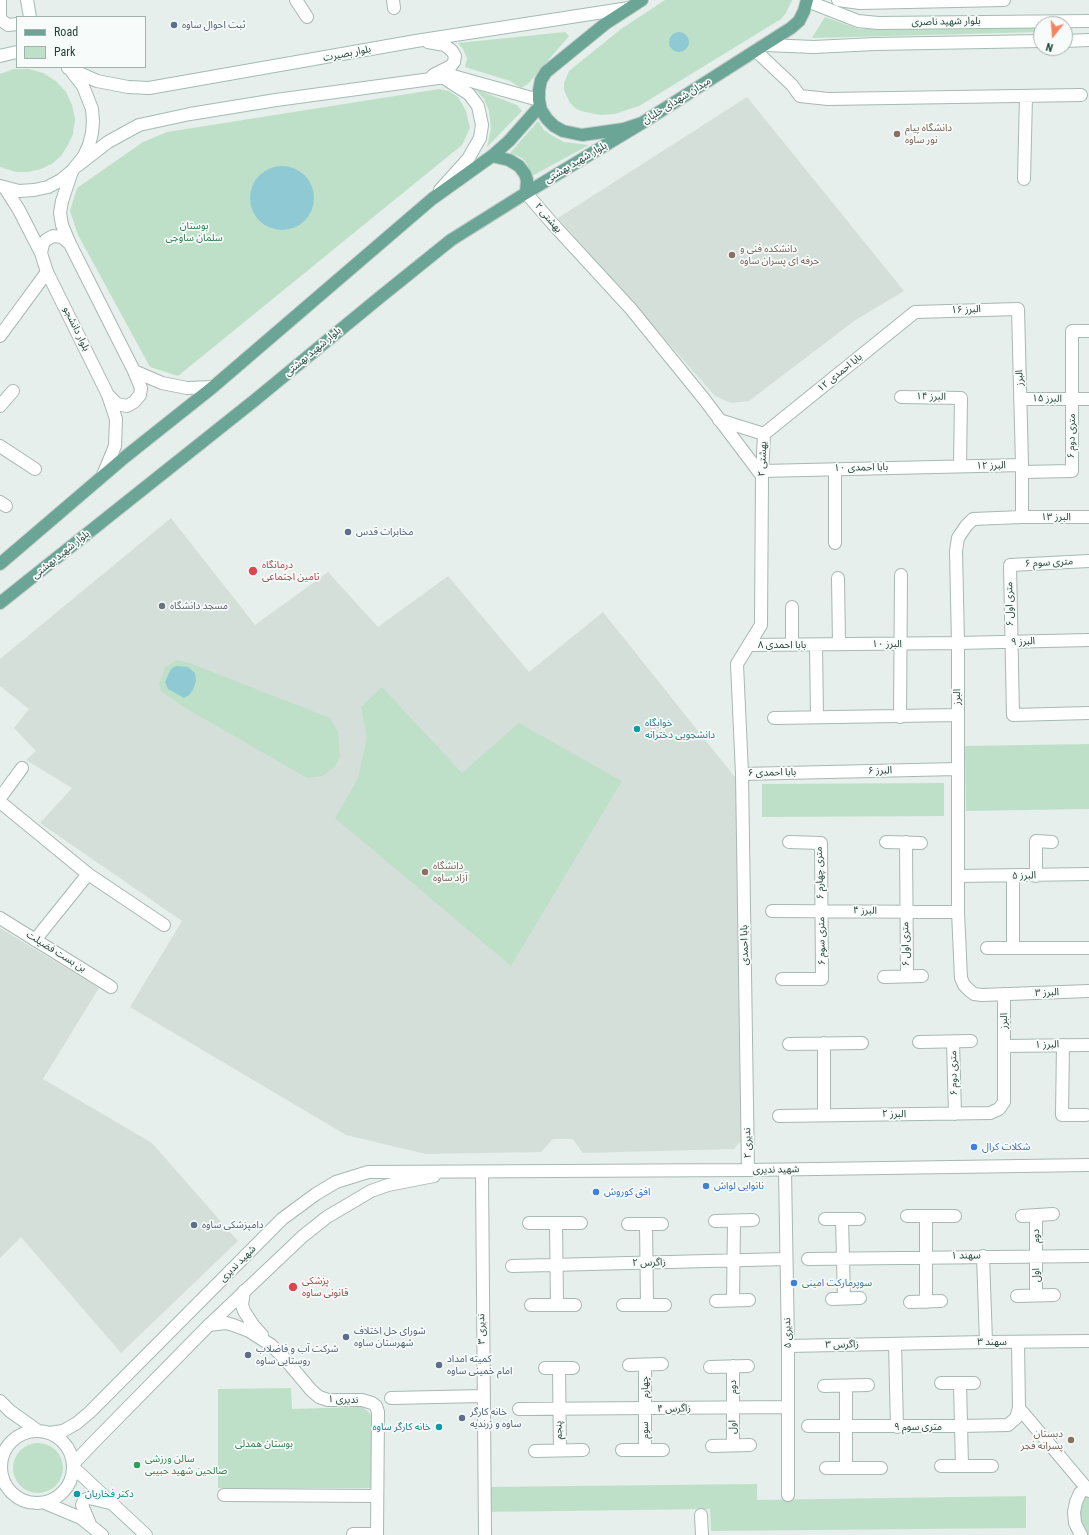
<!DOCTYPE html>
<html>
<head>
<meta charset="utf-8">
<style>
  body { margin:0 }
  #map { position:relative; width:1089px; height:1535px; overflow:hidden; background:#e6efeb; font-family:"Roboto Condensed",sans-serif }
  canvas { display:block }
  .legend { position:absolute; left:16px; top:16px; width:130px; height:52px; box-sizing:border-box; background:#f7fbf9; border:1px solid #a3b1ad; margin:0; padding:5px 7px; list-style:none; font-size:12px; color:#24423a }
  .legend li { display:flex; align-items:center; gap:8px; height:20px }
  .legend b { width:20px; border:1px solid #a3b1ad }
  .north { position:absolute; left:1033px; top:16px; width:40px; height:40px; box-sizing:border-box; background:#f7fbf9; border:1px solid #a3b1ad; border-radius:50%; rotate:197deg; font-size:11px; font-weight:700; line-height:16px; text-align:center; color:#24423a }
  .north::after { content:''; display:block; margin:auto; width:14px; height:18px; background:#f4845f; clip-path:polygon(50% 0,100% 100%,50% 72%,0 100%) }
</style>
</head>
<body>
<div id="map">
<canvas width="1089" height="1535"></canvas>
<ul class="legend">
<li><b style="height:5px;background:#6aa596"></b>Road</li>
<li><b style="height:11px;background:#bfe0c8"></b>Park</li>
</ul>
<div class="north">N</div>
</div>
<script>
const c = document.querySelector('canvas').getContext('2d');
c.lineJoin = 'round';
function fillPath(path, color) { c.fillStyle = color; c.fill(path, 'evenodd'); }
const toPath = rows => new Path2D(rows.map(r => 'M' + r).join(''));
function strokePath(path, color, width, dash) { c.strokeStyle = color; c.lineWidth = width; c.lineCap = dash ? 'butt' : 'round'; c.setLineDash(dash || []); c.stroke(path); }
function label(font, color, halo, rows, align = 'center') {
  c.font = font + ' "Roboto Condensed","Noto Sans Arabic",sans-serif'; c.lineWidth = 3.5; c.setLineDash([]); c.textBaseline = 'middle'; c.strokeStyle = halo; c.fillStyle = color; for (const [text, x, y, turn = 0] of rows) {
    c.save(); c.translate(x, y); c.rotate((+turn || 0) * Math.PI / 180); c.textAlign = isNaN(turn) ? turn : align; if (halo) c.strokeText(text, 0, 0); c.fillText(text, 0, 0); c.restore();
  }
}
fillPath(toPath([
  [747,97,904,291,854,321,749,401,731,403,715,396,558,218],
  [171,518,255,625,328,572,378,627,448,576,529,672,603,612,738,781,738,950,741,1141,734,1149,583,1153,573,1139,553,1139,541,1152,426,1154,346,1135,130,1007,182,921,40,823,72,788,26,760,36,751,14,728,29,709,0,686,0,659],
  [0,928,99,988,43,1079,152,1143,238,1241,121,1353,21,1237,0,1258]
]), '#d4dfda');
fillPath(toPath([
  [665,0,792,0,786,13,781,19,639,106,615,114,600,115,581,111,575,108,570,103,564,90,564,83,569,71,621,29],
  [825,17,859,29,1041,27,1041,32,812,38],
  [565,32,569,36,528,84,521,88,510,81,465,67,467,58,463,49,458,43],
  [14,69,29,69,43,73,56,81,66,92,72,105,75,119,73,134,68,145,61,156,52,164,41,169,28,172,16,172,0,167,0,74],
  [439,89,449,91,458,97,466,111,470,128,462,145,178,376,150,367,78,235,70,211,77,188,143,142,167,132],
  [475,89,517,105,522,111,487,147,491,129,489,111,484,99],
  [538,121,544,130,553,136,564,142,589,145,532,176,526,162,522,158,510,153],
  [176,660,190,663,330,718,338,732,340,756,335,767,322,776,307,778,182,706,161,691,159,683,165,668],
  [382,687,462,773,519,723,622,781,511,966,335,818,358,778,367,737,361,707],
  [1089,744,1089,809,966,811,965,746],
  [944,783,944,816,762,817,762,784],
  [291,1388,292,1409,357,1407,362,1407,369,1412,371,1415,371,1488,218,1488,218,1389],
  '13 1468a25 25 0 1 1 50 0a25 25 0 1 1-50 0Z',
  [757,1484,757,1500,1026,1496,1026,1528,711,1531,710,1509,484,1512,484,1487],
  [1082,1494,1089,1495,1089,1535,1086,1535,1080,1526,1078,1501]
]), '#bfe0c8');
fillPath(toPath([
  '669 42a10 10 0 1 1 20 0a10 10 0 1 1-20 0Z',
  '250 198a32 32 0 1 1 64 0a32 32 0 1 1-64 0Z',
  [176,666,188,667,195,673,196,681,193,690,189,695,184,698,168,689,165,682,171,669]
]), '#8ec9d4');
const minor = toPath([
  [296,0,307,17],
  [393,0,394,8],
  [756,51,792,85,800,96,828,99,1081,95],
  [1024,179,1026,96],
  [0,336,47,272],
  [901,397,961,398,960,466],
  [1020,399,1089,399],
  [0,406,13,391],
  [764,434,915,312,1018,309,1022,465,1022,517],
  [0,446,35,469],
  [762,471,1022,465],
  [1022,472,1072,471,1072,331,1089,331],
  [0,502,6,506],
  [1089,517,1022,517,973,519,966,526,958,538,956,551,958,643,958,912,961,978,964,985,969,990,974,994,982,995,1089,991],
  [835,543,835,469],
  [1089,561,1010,565,1013,715,1089,713],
  [838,578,839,644],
  [792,607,792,645],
  [749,645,958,643,1089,640],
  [816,645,817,717],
  [900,717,901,575],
  [774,718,957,715],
  [742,774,957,769],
  [0,798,22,768],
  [0,802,88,874,164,925],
  [886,842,921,843],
  [906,842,907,976],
  [958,876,1089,874],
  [1013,876,1013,947],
  [1036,876,1036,841,1052,842],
  [772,911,958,912],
  [0,918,111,987],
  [35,940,88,874],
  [987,948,1089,948],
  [884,977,922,976],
  [782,979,822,979,821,843,789,842],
  [919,1042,971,1041],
  [953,1042,955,1114],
  [824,1043,824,1114],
  [789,1044,862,1043],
  [1063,1045,1062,1115,1086,1115],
  [1004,1046,1089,1045],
  [779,1116,990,1113,999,1109,1004,1102,1004,994],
  [785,1170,788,1346,788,1495],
  [482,1172,485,1535],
  [907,1216,955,1216],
  [1022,1216,1053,1214],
  [1036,1216,1036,1295],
  [825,1219,859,1219],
  [842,1220,844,1298],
  [715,1221,753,1220],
  [529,1223,581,1223],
  [628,1224,662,1224],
  [646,1224,647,1304],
  [983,1256,986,1342],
  [808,1259,1089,1256],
  [512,1266,786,1259],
  [244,1291,242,1305,244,1311,253,1325,262,1335],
  [1017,1296,1054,1295],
  [832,1299,860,1298],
  [733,1300,734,1221],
  [716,1301,749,1300],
  [910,1302,941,1301],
  [926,1302,926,1216],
  [531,1305,557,1305,556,1223],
  [557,1305,575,1305],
  [623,1305,665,1305],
  [209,1325,226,1323,233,1325,249,1331,271,1345,285,1359,311,1390,319,1397,328,1400,362,1400,372,1403,376,1406,378,1412,377,1535],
  [895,1344,897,1427],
  [788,1346,986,1342,1089,1341],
  [629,1365,662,1364],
  [710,1367,748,1366],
  [545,1368,573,1368],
  [559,1368,560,1450],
  [941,1383,974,1383],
  [960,1383,962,1466],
  [824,1386,868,1385],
  [391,1398,483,1396],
  [1019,1408,1089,1491],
  [519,1409,788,1407],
  [808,1426,961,1426,1008,1425,1016,1418,1019,1408,1018,1342],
  [733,1445,733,1366],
  [712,1446,750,1445],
  [622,1450,663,1450],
  [645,1450,645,1365],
  [535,1451,583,1450],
  [941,1466,992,1466],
  [846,1467,846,1386],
  [826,1468,881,1468],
  [224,1495,377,1496],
  [701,1515,702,1535],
  [353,1534,377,1534],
  [1081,1535,1075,1523,1074,1512,1076,1502,1080,1493,1086,1488]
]);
const tertiary = toPath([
  [838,0,860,3,1004,0],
  [72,171,62,201,60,213,62,225,70,244,134,371,162,383,187,388,213,387],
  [5,188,19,210,41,253,47,272,108,395,116,419,115,446,103,475],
  [526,193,552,223,631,309,704,399,762,476],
  [41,253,43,244,46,240,53,236,62,237,70,244],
  [108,395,117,404,127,406,134,402,140,395,141,388,134,371],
  [719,420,764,434,762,476,761,625,737,664,742,774,748,1170],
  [49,1433,63,1431,77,1423,90,1412,282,1219,316,1194,336,1182,368,1172,748,1170,1089,1165],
  [73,1464,95,1441,209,1325,303,1236,327,1217,371,1191,388,1185,434,1176]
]);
const secondary = toPath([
  [27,0,30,17],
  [807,1,858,21,878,23,1089,21],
  [0,15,0,0],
  [0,19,8,25,17,24],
  [1065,41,1089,40],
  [428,42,445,45,452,51,455,56,454,62,451,66,433,75],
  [766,45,814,47,875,44,1041,41],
  [0,56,17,52],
  [68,68,97,81,128,87,149,88,416,41,629,8],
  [77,166,108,142,139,125,190,114,276,100,453,76,539,100],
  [0,186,19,191,34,190,48,187,61,180,72,171,84,156,89,145,92,133,93,121,92,109,83,86,72,72],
  [440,190,468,159,480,138,482,125,478,106,469,94,444,78],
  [0,1401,10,1411,38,1431],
  '1 1467a36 36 0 1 1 72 0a36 36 0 1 1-72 0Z',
  [74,1468,146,1535],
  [45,1503,81,1518,102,1535],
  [90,1524,82,1505,84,1500,89,1498,110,1503]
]);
const primary = toPath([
  [642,0,605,24,546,72,541,80,539,90,539,100,541,110,547,119,554,126,563,131,582,135,624,129,642,123,791,28,799,21,804,11,807,0],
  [492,156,509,160,519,166,525,174,527,180,526,193],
  [0,564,125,457,213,387,432,199,492,156,509,141,540,106],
  [0,603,255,400,379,298,451,240,526,193,642,123]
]);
strokePath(minor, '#a8b8b2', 14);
strokePath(tertiary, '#a8b8b2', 14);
strokePath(secondary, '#a4bbb3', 14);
strokePath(primary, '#c2cac8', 14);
strokePath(minor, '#fff', 12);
strokePath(tertiary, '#fff', 12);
strokePath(secondary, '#fff', 12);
strokePath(primary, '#6aa596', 12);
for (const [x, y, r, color] of [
  [174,25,4,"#5c6f8a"],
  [897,134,4,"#8d6e63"],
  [732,255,4,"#8d6e63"],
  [348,532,4,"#5c6f8a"],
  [253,571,5,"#e0444e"],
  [162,606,4,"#6b7280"],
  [637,729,4,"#0f9aa8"],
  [425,872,4,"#8d6e63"],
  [974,1147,4,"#3f7fe0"],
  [706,1186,4,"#3f7fe0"],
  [596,1192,4,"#3f7fe0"],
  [194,1225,4,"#5c6f8a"],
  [794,1283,4,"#3f7fe0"],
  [293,1287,5,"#e0444e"],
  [346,1337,4,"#5c6f8a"],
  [248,1355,4,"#5c6f8a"],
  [439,1365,4,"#5c6f8a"],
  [462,1418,4,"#5c6f8a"],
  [439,1427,4,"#0f9aa8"],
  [1071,1440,4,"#8d6e63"],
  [137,1465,4,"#2e9e5b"],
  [77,1494,4,"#0f9aa8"]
]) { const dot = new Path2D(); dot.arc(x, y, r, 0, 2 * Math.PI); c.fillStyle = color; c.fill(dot); strokePath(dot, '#f7fbf9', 1.5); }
label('10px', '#24423a', '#f7fbf9', [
  ["بلوار شهید ناصری",946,22,-1],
  ["بلوار بصیرت",347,54,-11],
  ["میدان شهدای خلبان",677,101,-32],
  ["بلوار شهید بهشتی",576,163,-31],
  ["بهشتی ۲",548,218,49],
  ["البرز ۱۶",966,310,-2],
  ["بلوار دانشجو",76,329,64],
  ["بلوار شهید بهشتی",313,352,-40],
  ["بابا احمدی ۱۲",840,373,-39],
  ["البرز",1020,378,-92],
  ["البرز ۱۴",931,397,1],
  ["البرز ۱۵",1047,399,1],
  ["۶ متری دوم",1072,436,-89],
  ["بهشتی ۲",763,459,-87],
  ["البرز ۱۲",991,466,-1],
  ["بابا احمدی ۱۰",861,468,-1],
  ["البرز ۱۳",1056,517],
  ["بلوار شهید بهشتی",61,555,-39],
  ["۶ متری سوم",1049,563,-3],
  ["۶ متری اول",1010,604,-91],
  ["البرز ۹",1023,642,-2],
  ["البرز ۱۰",887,644],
  ["بابا احمدی ۸",782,645],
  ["البرز",957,697,-90],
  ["البرز ۶",880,771,-1],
  ["بابا احمدی ۶",772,773,-1],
  ["۶ متری چهارم",820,873,-92],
  ["البرز ۵",1024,876,-1],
  ["البرز ۴",865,911,1],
  ["۶ متری سوم",822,941,-91],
  ["۶ متری اول",906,944,-91],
  ["بابا احمدی",745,945,-91],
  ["بن بست فضیلت",56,952,32],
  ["البرز ۳",1047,993,-2],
  ["البرز",1004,1021,-90],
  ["البرز ۱",1047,1045,-1],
  ["۶ متری دوم",954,1073,-91],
  ["البرز ۲",894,1114],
  ["ندیری ۲",748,1143,-91],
  ["شهید ندیری",776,1170,-1],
  ["دوم",1036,1236,-90],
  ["سهند ۱",966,1256,-1],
  ["زاگرس ۲",649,1263,-1],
  ["شهید ندیری",238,1264,-45],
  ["اول",1036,1275,-90],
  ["ندیری ۳",482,1329,-91],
  ["ندیری ۵",788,1333,-91],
  ["سهند ۳",992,1342],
  ["زاگرس ۳",842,1345,-1],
  ["چهارم",645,1387,-90],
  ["دوم",733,1387,-90],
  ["ندیری ۱",343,1400,2],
  ["زاگرس ۴",674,1409,-1],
  ["اول",733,1427,-89],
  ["۹ متری سوم",918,1427],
  ["پنجم",559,1430,-91],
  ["سوم",645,1430,-90]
]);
label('10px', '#4e5e75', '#f7fbf9', [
  ["ثبت احوال ساوه",182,25],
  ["مخابرات قدس",356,532],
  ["دامپزشکی ساوه",202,1225],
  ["شورای حل اختلاف",354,1331],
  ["شهرستان ساوه",354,1343],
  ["شرکت آب و فاضلاب",256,1349],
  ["روستایی ساوه",256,1361],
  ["کمیته امداد",447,1359],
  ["امام خمینی ساوه",447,1371],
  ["خانه کارگر",470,1412],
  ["ساوه و زرندیه",470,1424]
], 'left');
label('10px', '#785e54', '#f7fbf9', [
  ["دانشگاه پیام",905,128],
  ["نور ساوه",905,140],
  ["دانشکده فنی و",740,249],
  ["حرفه ای پسران ساوه",740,261],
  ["دانشگاه",433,866],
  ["آزاد ساوه",433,878],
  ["دبستان",1063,1434,"right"],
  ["پسرانه فجر",1063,1446,"right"]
], 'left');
label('10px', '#2d7a4b', '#f7fbf9', [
  ["بوستان",194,226],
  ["سلمان ساوجی",194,238],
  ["بوستان همدلی",264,1444]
]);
label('10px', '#be3a42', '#f7fbf9', [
  ["درمانگاه",262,565],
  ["تامین اجتماعی",262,577],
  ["پزشکی",302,1281],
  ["قانونی ساوه",302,1293]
], 'left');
label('10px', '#5b616d', '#f7fbf9', [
  ["مسجد دانشگاه",170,606]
], 'left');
label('10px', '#0d838f', '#f7fbf9', [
  ["خوابگاه",645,723],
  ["دانشجویی دخترانه",645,735],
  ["خانه کارگر ساوه",431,1427,"right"],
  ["دکتر فخاریان",85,1494]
], 'left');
label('10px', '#366cbe', '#f7fbf9', [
  ["شکلات کرال",982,1147],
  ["نانوایی لواش",714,1186],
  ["افق کوروش",604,1192],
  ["سوپرمارکت امینی",802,1283]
], 'left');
label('10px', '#27864d', '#f7fbf9', [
  ["سالن ورزشی",145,1459],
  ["صالحین شهید حبیبی",145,1471]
], 'left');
</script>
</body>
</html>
